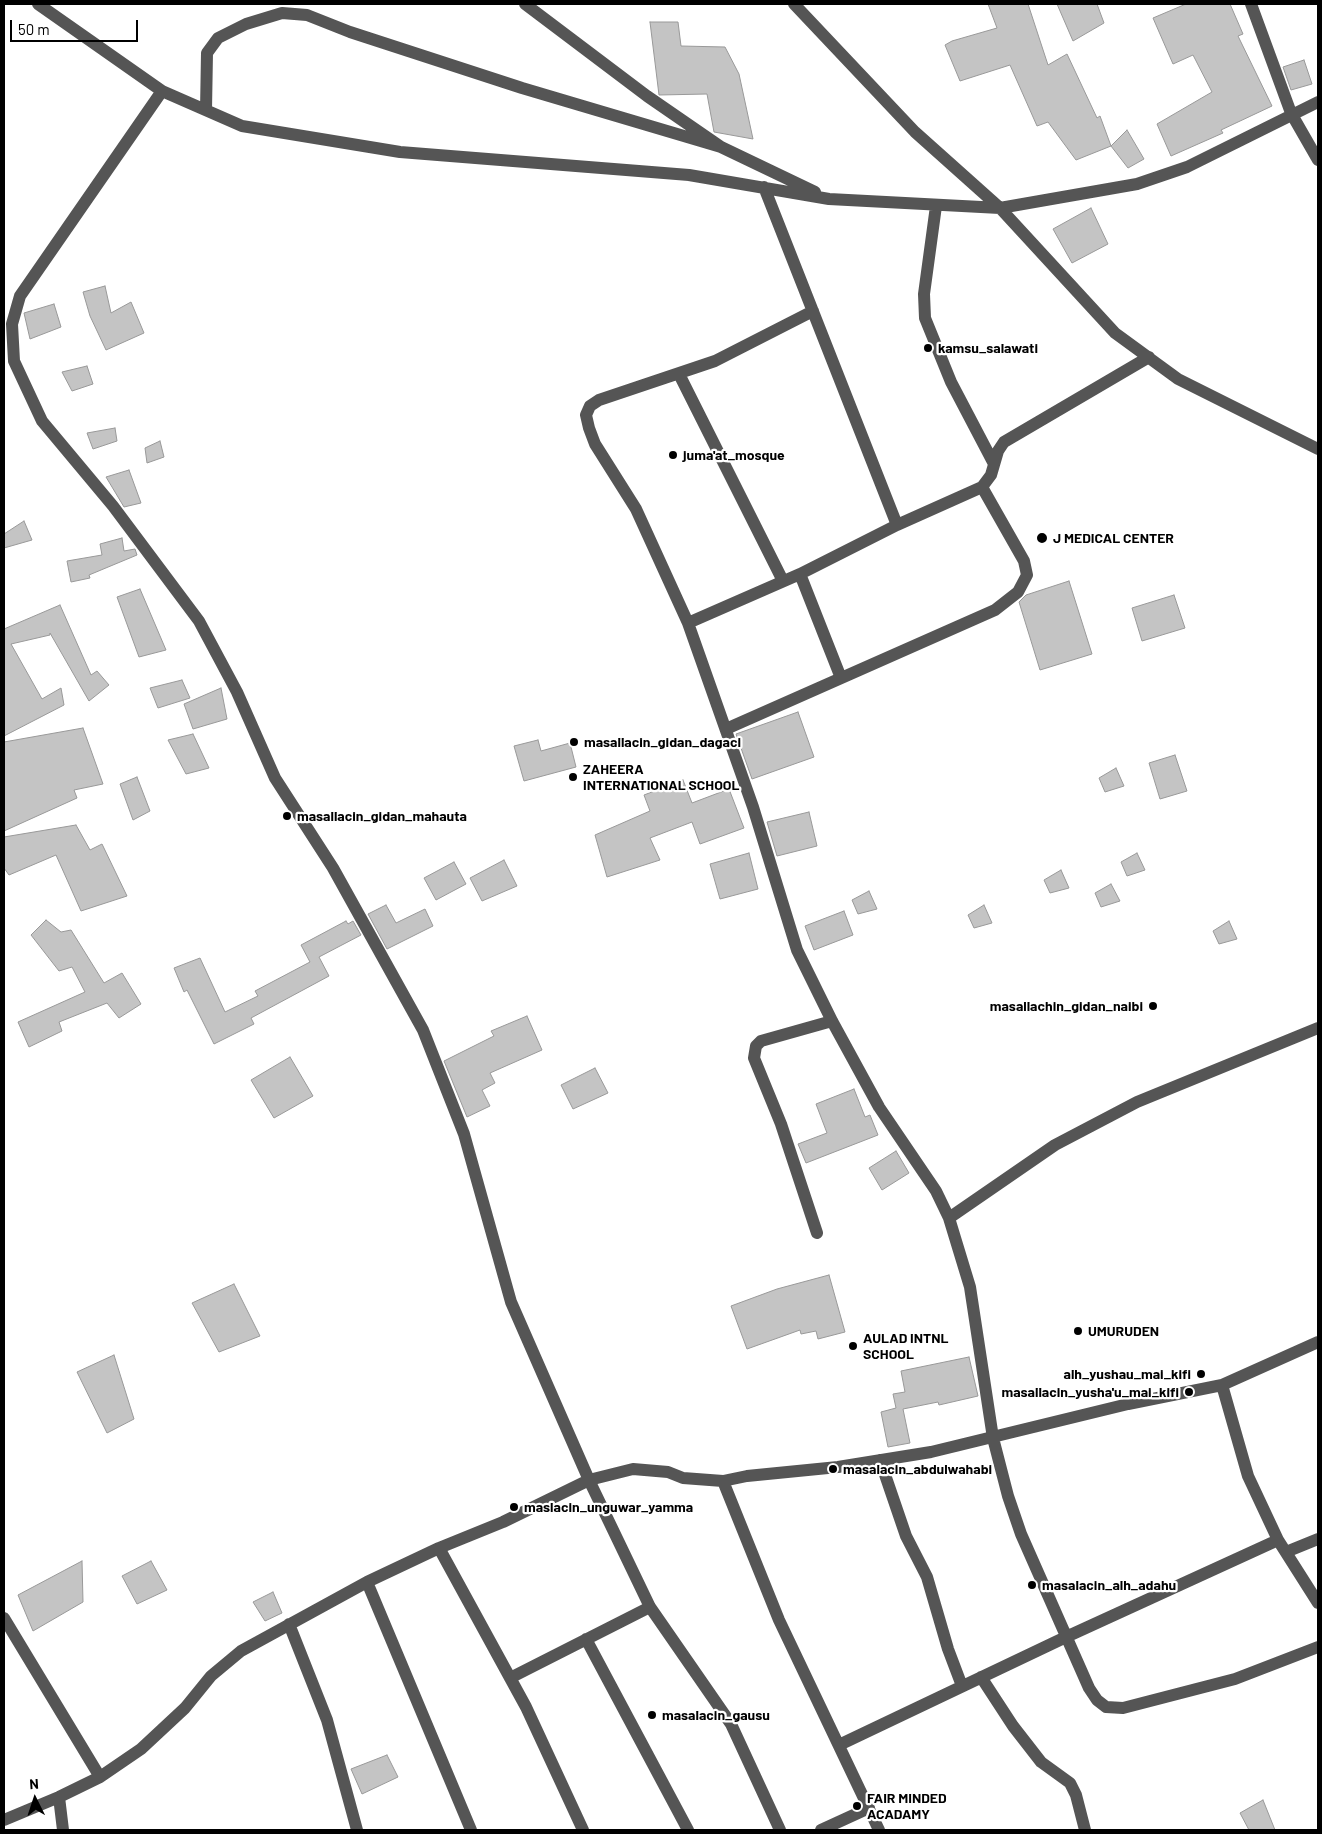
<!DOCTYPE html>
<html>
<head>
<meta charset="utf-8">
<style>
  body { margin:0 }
  #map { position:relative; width:1322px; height:1834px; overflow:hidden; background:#fff; font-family:Barlow,sans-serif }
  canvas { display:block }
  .frame { position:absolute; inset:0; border:5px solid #000; pointer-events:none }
  .north { position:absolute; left:10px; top:1774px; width:50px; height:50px; -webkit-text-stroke:4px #fff; paint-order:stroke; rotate:356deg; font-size:14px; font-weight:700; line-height:20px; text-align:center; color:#000 }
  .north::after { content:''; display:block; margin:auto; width:18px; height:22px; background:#000; clip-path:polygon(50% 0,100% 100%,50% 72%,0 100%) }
  .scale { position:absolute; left:10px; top:20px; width:128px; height:22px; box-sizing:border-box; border:2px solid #000; border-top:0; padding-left:6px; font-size:15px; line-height:18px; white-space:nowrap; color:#000; -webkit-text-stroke:4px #fff; paint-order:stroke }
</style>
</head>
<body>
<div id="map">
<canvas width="1322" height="1834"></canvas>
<div class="frame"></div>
<div class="north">N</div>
<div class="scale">50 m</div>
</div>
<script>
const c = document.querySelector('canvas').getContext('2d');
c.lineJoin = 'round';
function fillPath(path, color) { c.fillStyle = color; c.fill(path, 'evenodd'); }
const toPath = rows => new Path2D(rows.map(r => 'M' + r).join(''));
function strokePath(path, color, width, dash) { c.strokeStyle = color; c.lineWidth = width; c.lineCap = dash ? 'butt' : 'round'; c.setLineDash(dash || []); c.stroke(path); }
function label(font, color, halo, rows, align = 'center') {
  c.font = font + ' Barlow,sans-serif'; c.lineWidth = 4.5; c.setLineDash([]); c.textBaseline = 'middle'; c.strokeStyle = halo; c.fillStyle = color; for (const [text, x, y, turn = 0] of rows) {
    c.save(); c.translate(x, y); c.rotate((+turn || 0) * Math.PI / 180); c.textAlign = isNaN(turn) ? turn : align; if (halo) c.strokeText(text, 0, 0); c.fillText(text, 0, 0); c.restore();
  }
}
const building = toPath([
  [988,4,1028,4,1048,65,1067,54,1097,118,1100,116,1111,146,1076,160,1048,122,1037,126,1010,65,960,81,945,45,952,41,997,28,988,4],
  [1057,4,1097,4,1104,23,1073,41,1057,4],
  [1186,4,1230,4,1243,34,1238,36,1272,106,1221,130,1223,133,1171,156,1157,124,1212,92,1193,55,1173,64,1153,18,1186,4],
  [650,22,678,22,681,46,725,47,739,74,753,139,714,132,707,94,659,95,650,22],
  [1304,60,1312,84,1291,90,1283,67,1304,60],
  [1127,130,1144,159,1128,168,1111,146,1127,130],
  [1091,208,1108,244,1072,263,1053,229,1091,208],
  [105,286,111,313,131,302,144,333,106,350,90,316,83,292,105,286],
  [54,304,61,327,30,339,24,313,54,304],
  [87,366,93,384,72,391,62,372,87,366],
  [115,428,117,441,93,449,87,433,115,428],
  [160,441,164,457,147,463,145,448,160,441],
  [129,470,141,503,124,507,106,477,129,470],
  [24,521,32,540,4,548,4,534,24,521],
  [122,538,124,551,135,549,137,555,89,575,90,578,71,582,67,561,102,555,100,544,122,538],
  [1069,581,1092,654,1040,670,1019,602,1026,595,1069,581],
  [140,589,166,650,139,657,117,597,140,589],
  [1174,595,1185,628,1142,641,1132,608,1174,595],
  [60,605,91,675,97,671,109,685,89,701,50,633,50,635,11,644,42,699,61,688,64,705,4,736,4,629,60,605],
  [182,680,190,698,158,708,150,688,182,680],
  [221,688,227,719,193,729,184,704,221,688],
  [798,712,814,757,752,779,736,734,798,712],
  [83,728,103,784,74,790,77,798,4,831,4,742,83,728],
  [193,734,209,768,186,774,168,740,193,734],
  [538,740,541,751,570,743,576,767,524,781,514,746,538,740],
  [1175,755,1187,791,1160,799,1149,763,1175,755],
  [1116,768,1124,786,1105,792,1099,778,1116,768],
  [137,777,150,811,133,820,120,784,137,777],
  [683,780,692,803,729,789,744,828,700,844,692,822,650,838,660,860,607,877,595,835,650,811,644,795,683,780],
  [809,812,817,846,777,856,767,822,809,812],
  [76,825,90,850,102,844,127,896,81,911,56,855,9,875,4,868,4,837,76,825],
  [749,853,758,889,720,899,710,864,749,853],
  [1137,853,1145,870,1127,876,1121,862,1137,853],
  [504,860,517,886,482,901,470,878,504,860],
  [454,862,466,884,436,900,424,878,454,862],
  [1061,870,1069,888,1050,893,1044,880,1061,870],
  [1111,884,1120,901,1101,907,1095,893,1111,884],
  [869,891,877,909,858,914,852,900,869,891],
  [386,905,396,923,425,909,433,926,387,949,368,914,386,905],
  [984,905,992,923,974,928,968,915,984,905],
  [844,911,853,935,814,950,805,926,844,911],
  [46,920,61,932,71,930,104,983,122,973,141,1004,119,1018,107,1003,59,1022,62,1031,29,1047,18,1022,85,992,72,967,59,971,31,935,46,920],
  [346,921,348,924,353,921,361,935,319,957,329,976,251,1018,254,1024,214,1044,187,990,184,992,174,968,200,958,225,1012,258,996,255,991,310,962,301,945,346,921],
  [1229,921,1237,939,1219,944,1213,931,1229,921],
  [527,1016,542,1050,490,1073,495,1083,482,1090,490,1106,467,1117,444,1061,494,1036,491,1031,527,1016],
  [290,1057,313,1096,274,1118,251,1080,290,1057],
  [595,1068,608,1093,573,1109,561,1085,595,1068],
  [854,1089,865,1117,870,1115,878,1135,806,1163,798,1144,827,1133,816,1104,854,1089],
  [896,1151,909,1173,882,1190,869,1168,896,1151],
  [829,1275,845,1332,818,1339,816,1331,801,1334,800,1330,747,1349,731,1306,777,1289,829,1275],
  [234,1284,260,1336,219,1352,192,1303,234,1284],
  [114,1355,134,1419,107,1433,77,1372,114,1355],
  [969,1357,978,1396,939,1405,938,1402,903,1409,910,1443,888,1447,881,1412,896,1408,893,1394,905,1392,901,1371,969,1357],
  [82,1561,83,1602,33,1631,18,1595,82,1561],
  [151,1561,167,1590,137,1604,122,1576,151,1561],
  [273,1592,282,1613,265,1621,253,1602,273,1592],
  [387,1755,398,1777,362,1794,351,1769,387,1755],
  [1263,1800,1275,1830,1249,1830,1240,1813,1263,1800]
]);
fillPath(building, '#c4c4c4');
strokePath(building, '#999', 1);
strokePath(toPath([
  [38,4,162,91,242,126,400,152,689,175,829,199,1000,208,1115,333,1178,379,1318,449],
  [525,4,647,96,721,147,815,192],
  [794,4,915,132,1000,208,1137,184,1187,167,1318,102],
  [1251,4,1291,113,1318,160],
  [162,91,20,296,12,324,14,361,42,421,113,506,199,621,237,692,275,778,333,868,423,1030,464,1134,511,1302,589,1480,650,1607,731,1724,780,1830],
  [206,110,207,53,218,38,246,24,282,13,307,15,350,32,522,88,721,147],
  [764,187,897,525],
  [936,206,924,294,925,318,951,382,994,464],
  [813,311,715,361,599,400,590,406,586,415,589,428,595,444,636,509,688,623,753,807,797,950,832,1021,879,1107,936,1191,949,1218,970,1287,993,1438,1008,1496,1021,1534,1089,1688,1097,1700,1106,1707,1123,1708,1235,1679,1318,1647],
  [679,374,783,581],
  [800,574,841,678],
  [688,623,800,574,897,525,982,487,991,475,998,451,1004,442,1149,357],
  [726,729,995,610,1018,592,1027,575,1024,561,982,487],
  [949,1218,1055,1145,1137,1102,1318,1028],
  [817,1233,781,1124,754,1058,756,1046,761,1041,832,1021],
  [1222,1385,1248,1476,1278,1540,1318,1603],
  [880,1460,906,1536,927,1577,948,1649,962,1686],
  [723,1481,779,1620,879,1830],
  [439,1548,526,1707,583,1830],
  [1286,1552,1318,1539],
  [367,1582,471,1830],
  [4,1618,100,1777],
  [289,1624,327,1720,357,1830],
  [586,1639,688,1830],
  [981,1677,1013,1726,1041,1762,1070,1783,1076,1795,1085,1830],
  [510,1678,650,1607],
  [839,1745,1066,1637,1278,1540],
  [59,1797,63,1830],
  [4,1820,59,1797,100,1777,141,1749,185,1708,211,1676,241,1651,367,1582,439,1548,503,1522,589,1480,633,1469,668,1472,683,1478,723,1481,747,1476,838,1467,931,1452,1128,1404,1222,1385,1318,1342],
  [821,1830,869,1808]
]), '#555', 12);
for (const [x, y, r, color] of [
  [928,348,5,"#000"],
  [673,455,5,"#000"],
  [1042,538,6,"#000"],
  [574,742,5,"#000"],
  [573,777,5,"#000"],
  [287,816,5,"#000"],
  [1153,1006,5,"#000"],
  [1078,1331,5,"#000"],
  [853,1346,5,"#000"],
  [1201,1374,5,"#000"],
  [1189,1392,5,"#000"],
  [833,1469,5,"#000"],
  [514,1507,5,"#000"],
  [1032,1585,5,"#000"],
  [652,1715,5,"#000"],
  [857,1806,5,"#000"]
]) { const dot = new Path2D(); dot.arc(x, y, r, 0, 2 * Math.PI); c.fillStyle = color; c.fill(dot); strokePath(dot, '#fff', 2); }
label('bold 14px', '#000', '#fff', [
  ["kamsu_salawati",938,348],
  ["juma'at_mosque",683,455],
  ["J MEDICAL CENTER",1053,538],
  ["masallacin_gidan_dagaci",584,742],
  ["ZAHEERA",583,769],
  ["INTERNATIONAL SCHOOL",583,785],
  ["masallacin_gidan_mahauta",297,816],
  ["masallachin_gidan_naibi",1143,1006,"right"],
  ["UMURUDEN",1088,1331],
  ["AULAD INTNL",863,1338],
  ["SCHOOL",863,1354],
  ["alh_yushau_mai_kifi",1191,1374,"right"],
  ["masallacin_yusha'u_mai_kifi",1179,1392,"right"],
  ["masalacin_abdulwahabi",843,1469],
  ["maslacin_unguwar_yamma",524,1507],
  ["masalacin_alh_adahu",1042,1585],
  ["masalacin_gausu",662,1715],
  ["FAIR MINDED",867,1798],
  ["ACADAMY",867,1814]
], 'left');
</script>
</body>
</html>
